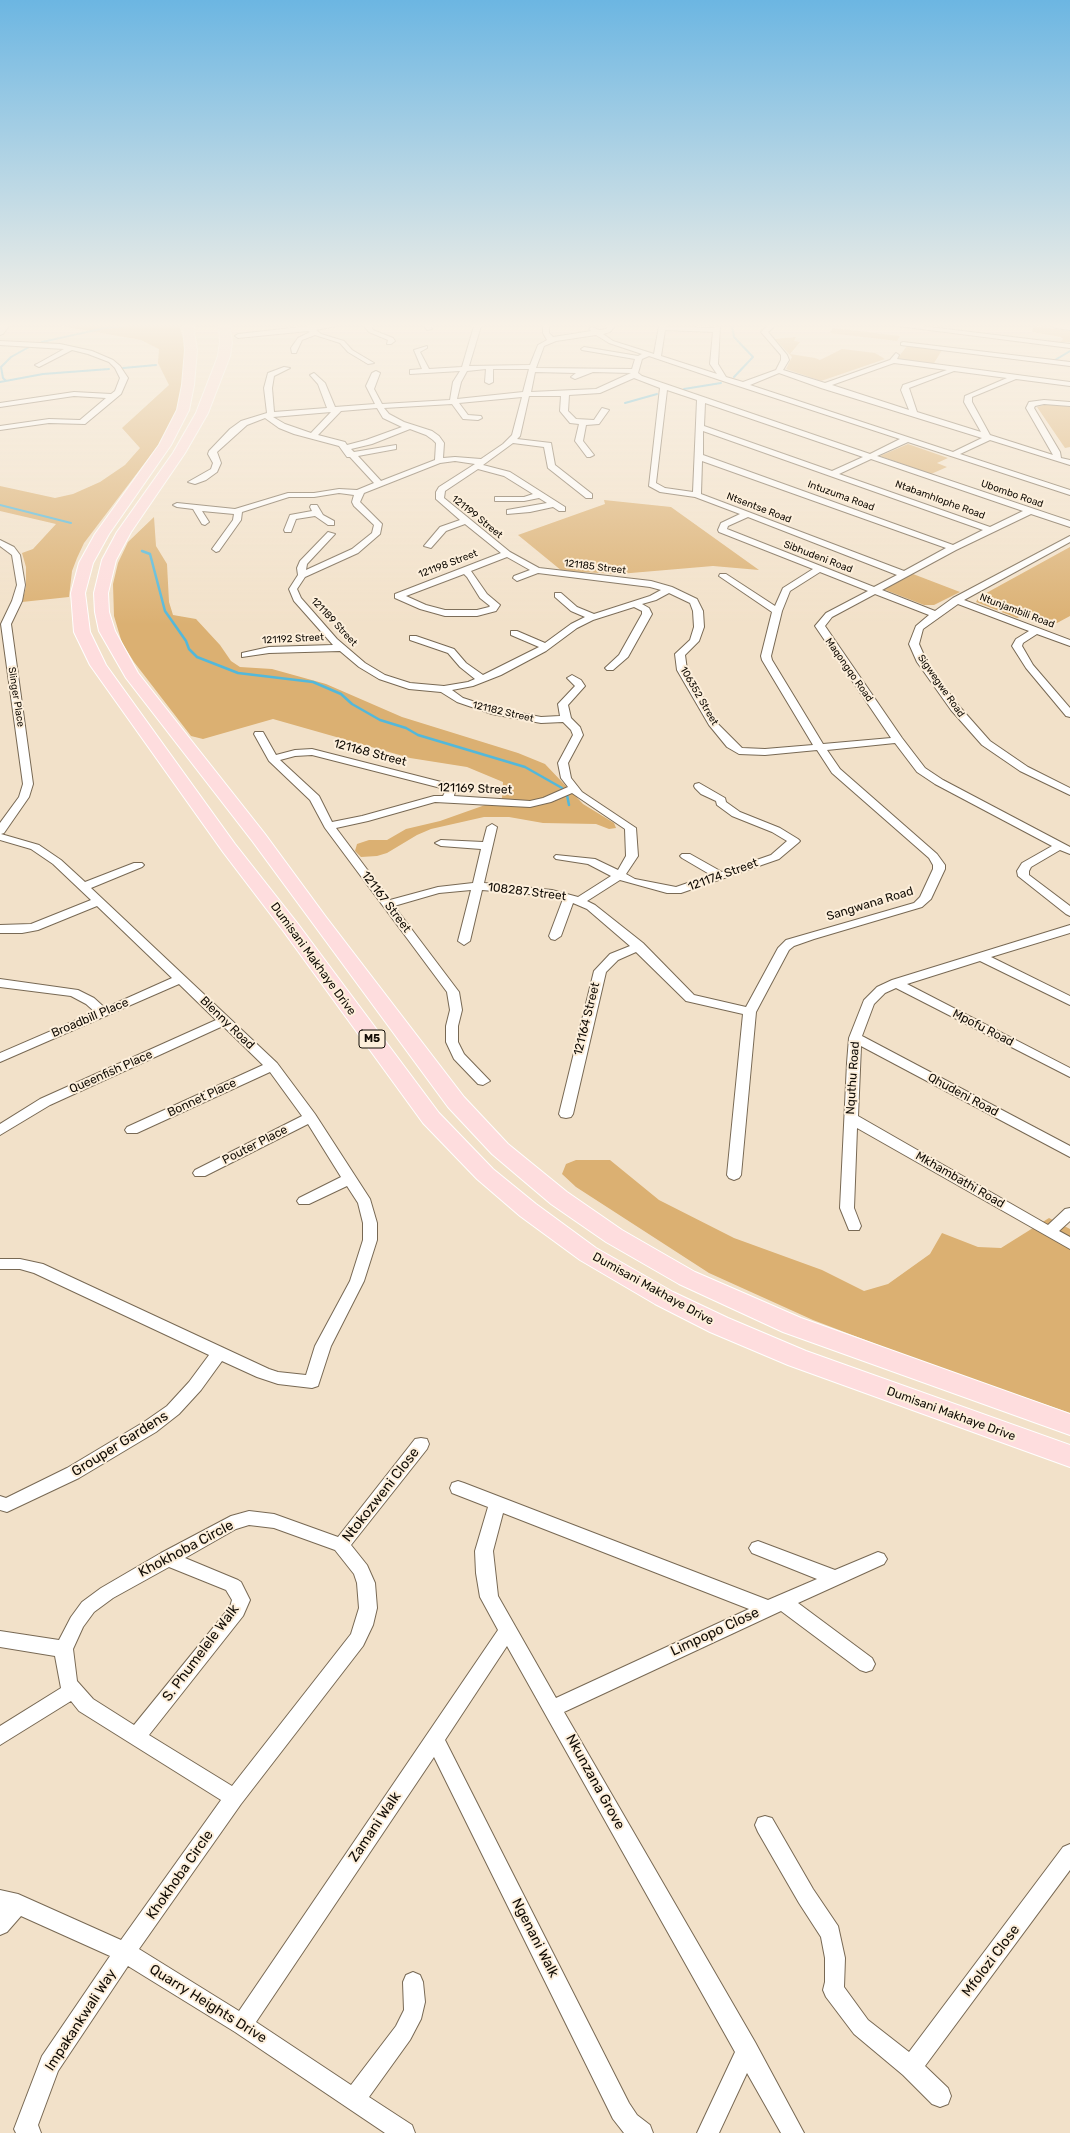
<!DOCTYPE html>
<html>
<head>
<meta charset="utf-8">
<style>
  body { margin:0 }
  canvas { display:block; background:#f2e1c9 }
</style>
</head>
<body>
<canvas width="1070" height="2133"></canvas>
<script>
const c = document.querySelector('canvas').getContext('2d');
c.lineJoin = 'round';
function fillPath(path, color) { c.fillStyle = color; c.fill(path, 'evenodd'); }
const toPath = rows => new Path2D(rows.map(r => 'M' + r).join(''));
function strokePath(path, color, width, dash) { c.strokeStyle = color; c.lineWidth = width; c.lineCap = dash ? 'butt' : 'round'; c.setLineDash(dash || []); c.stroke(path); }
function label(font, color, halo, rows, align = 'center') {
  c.font = font + ' Rubik,sans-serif'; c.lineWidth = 4; c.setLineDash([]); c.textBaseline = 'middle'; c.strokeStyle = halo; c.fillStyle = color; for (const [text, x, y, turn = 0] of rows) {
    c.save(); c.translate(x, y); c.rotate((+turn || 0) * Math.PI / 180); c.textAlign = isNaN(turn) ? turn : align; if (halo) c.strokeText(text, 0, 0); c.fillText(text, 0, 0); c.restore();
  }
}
fillPath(toPath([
  [61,326,179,326,185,344,182,393,180,408,163,439,84,543,77,558,72,571,69,597,22,602,26,587,26,567,22,553,33,549,56,524,0,511,0,486,55,498,73,494,100,482,125,465,140,448,122,428,169,385,158,363,159,349,141,340],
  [1034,326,1070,331,1070,342,1060,342,1063,339,1061,337,1032,332],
  [833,328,834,328,900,336,897,341,830,333],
  [796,337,794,341,800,342,790,354,815,358,820,360,842,349,875,353,885,359,821,381,786,369,792,357,775,339],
  [907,346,910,346,942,350,933,365,899,360,897,359],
  [1050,403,1070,406,1070,447,1065,448,1037,407],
  [908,444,948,458,937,463,947,467,931,474,880,456],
  [604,500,671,507,759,570,713,566,619,574,562,571,518,535,605,504],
  [154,517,156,546,167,564,169,602,173,615,196,619,220,645,231,661,240,667,272,669,326,684,402,717,518,753,545,764,583,804,614,823,616,828,609,829,596,824,543,823,509,817,484,817,431,829,417,835,387,853,377,856,361,857,355,851,357,844,369,840,387,840,406,829,440,821,502,799,503,782,467,767,410,758,273,719,203,739,191,736,134,662,122,643,114,616,113,584,118,563,128,542],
  [1070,547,1070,616,1057,623,1038,622,1020,617,1017,618,976,602,979,597],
  [913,574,960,592,934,605,924,605,883,589],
  [576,1160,610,1160,659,1200,734,1238,822,1270,864,1291,888,1284,930,1254,942,1233,978,1247,1001,1248,1049,1218,1070,1229,1070,1413,928,1364,813,1320,709,1273,576,1187,562,1174,566,1164]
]), '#dbb072');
strokePath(toPath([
  [732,326,734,337,753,357,734,377],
  [42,342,105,328,125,326],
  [1055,360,1070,351],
  [123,368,156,365],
  [6,381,3,378,1,367,11,357,29,347],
  [0,382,43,374,109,369],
  [684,389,721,383],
  [625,403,657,394],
  [0,505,71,523]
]), '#53b8da', 2);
strokePath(toPath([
  [142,551,150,554,165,611,186,641,189,649,197,657,238,673,313,682,341,694,352,704,380,720,406,728,418,735,525,767,562,788],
  [567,795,569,805]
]), '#53b8da', 2.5);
const street = toPath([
  [310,326,336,326,316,330,321,334,344,341,352,350,374,363,368,364,348,352,340,343,315,335,302,340,296,353,292,353,291,348,298,338,310,332,308,331,238,338,235,336,238,334,310,326],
  [364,326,371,326,373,330,393,338,395,341,391,344,387,344,388,340,369,332,364,326],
  [424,326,431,326,432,329,427,330,424,326],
  [474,326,481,326,469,366,530,365,538,345,547,340,543,333,543,326,549,326,549,333,553,337,591,331,589,329,592,327,599,330,606,329,608,326,615,326,610,332,603,334,613,341,654,354,659,326,713,328,720,326,718,364,726,377,743,382,776,370,781,360,781,355,761,332,767,326,775,326,768,332,787,355,789,360,783,370,825,383,890,360,896,353,899,355,897,359,1070,382,1070,386,1016,379,972,397,972,402,990,435,1053,455,1026,408,1029,402,1044,400,1070,402,1070,406,1044,404,1035,406,1034,408,1060,452,1061,458,1070,460,1070,465,990,440,960,454,1070,490,1070,495,908,442,877,456,1070,521,1070,527,1031,514,956,550,882,590,935,611,953,598,1070,536,1070,542,964,600,1070,640,1070,646,1037,634,1023,643,1022,646,1033,665,1070,708,1070,717,1066,716,1026,668,1012,646,1016,639,1029,631,958,604,923,629,919,644,927,662,936,676,959,706,990,741,1028,767,1070,788,1070,795,1020,771,982,745,951,710,917,662,909,644,916,626,929,615,875,594,832,617,825,626,902,738,925,768,943,780,1070,847,1070,854,1060,850,1031,867,1029,871,1029,875,1070,906,1070,916,1066,914,1018,876,1017,871,1022,863,1052,846,935,784,917,772,895,743,827,750,840,769,937,854,945,865,945,869,931,899,922,907,814,939,794,946,789,950,756,1012,741,1175,739,1178,734,1180,729,1178,727,1175,743,1014,686,1001,636,952,618,960,606,972,573,1114,571,1117,566,1118,561,1117,559,1114,594,971,610,954,630,946,587,909,573,903,561,936,555,940,551,939,549,936,563,899,552,896,482,890,470,941,464,945,458,941,471,890,439,893,394,906,459,992,462,1010,458,1026,458,1042,464,1054,490,1081,483,1085,478,1084,454,1059,446,1042,446,1026,450,1010,447,992,325,828,310,800,269,761,254,734,255,732,263,732,276,755,295,750,312,749,449,784,455,791,454,796,530,801,543,798,568,787,561,778,558,763,573,735,571,730,563,722,541,723,492,714,457,702,441,692,409,689,379,679,359,667,340,651,269,653,242,657,242,653,269,647,333,645,294,601,289,589,298,575,297,568,300,561,328,532,335,534,307,564,306,570,352,549,372,533,374,525,354,506,352,502,354,495,339,493,314,497,289,497,242,512,241,520,219,551,216,552,212,549,233,520,234,514,202,511,209,522,205,525,202,524,193,509,177,507,173,505,177,503,235,509,288,493,314,493,339,489,357,490,374,483,350,457,347,457,339,446,294,434,279,428,265,418,247,425,217,452,221,463,217,472,206,480,195,484,188,482,211,469,213,463,208,454,209,451,230,429,241,421,267,413,264,388,268,373,284,367,290,368,274,376,272,388,274,412,327,408,318,384,310,375,314,373,325,383,335,407,375,404,366,386,372,373,376,371,380,373,374,389,382,404,450,400,453,382,460,371,410,374,410,370,422,369,414,350,427,346,427,348,420,352,429,369,462,367,474,326],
  [665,330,713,332,710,364,717,374,661,356,665,330],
  [596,335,609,343,642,354,638,356,584,347,581,349,582,350,635,359,632,369,536,368,544,346,556,341,596,335],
  [649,356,720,380,900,439,870,454,642,376,638,373,642,359,649,356],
  [894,363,947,370,903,385,901,390,909,410,832,385,894,363],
  [486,369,485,382,489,384,493,382,493,369,529,369,523,392,457,399,461,382,467,371,486,369],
  [954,371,1007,378,965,396,964,402,981,432,917,412,909,388,954,371],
  [535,372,576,373,571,377,575,379,593,372,631,373,596,389,531,392,535,372],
  [779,373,821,388,982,438,953,452,750,385,779,373],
  [634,378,660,388,649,486,660,492,695,497,740,514,721,523,718,530,719,532,813,569,783,588,775,606,726,574,720,574,719,576,772,612,761,656,762,660,813,745,765,749,742,748,718,724,687,670,685,655,699,641,704,627,703,611,697,599,672,587,651,581,539,568,510,552,444,498,445,491,478,469,504,476,533,494,524,497,495,497,495,501,524,501,539,498,547,503,507,510,507,514,530,512,553,507,559,511,565,511,565,507,510,472,483,465,513,443,544,447,548,468,586,498,592,498,592,494,555,465,551,443,517,439,520,436,529,396,561,396,560,411,570,423,579,424,575,441,587,457,590,457,594,455,583,441,586,425,599,424,609,410,602,408,594,420,576,419,568,411,569,395,600,393,634,378],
  [667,390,697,400,693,492,665,488,656,483,667,390],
  [522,397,512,435,503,444,481,459,455,457,443,458,444,443,439,436,432,431,404,422,389,414,384,408,452,404,463,419,478,420,482,418,481,416,468,415,459,403,522,397],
  [705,403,863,457,832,471,704,426,705,403],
  [377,408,383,418,402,427,366,440,347,445,345,442,318,435,341,411,377,408],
  [331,412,311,433,285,424,273,417,331,412],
  [410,429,426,435,433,440,436,443,435,460,381,481,358,456,396,449,396,445,354,452,351,449,372,444,410,429],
  [703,431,983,530,953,545,703,455,703,431],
  [871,459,1023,511,990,527,839,474,871,459],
  [455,461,475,464,439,487,436,492,436,499,460,520,440,527,424,546,431,548,446,531,465,524,501,553,395,594,395,598,420,609,445,616,477,616,496,611,500,605,487,594,471,571,507,557,530,570,514,576,513,578,517,581,538,573,650,587,661,590,650,596,594,614,577,607,561,593,555,593,555,597,571,611,585,617,571,624,545,643,517,631,511,631,511,635,539,647,483,675,466,663,454,649,416,636,410,636,410,640,448,653,460,667,475,679,468,682,444,686,410,683,385,675,365,663,337,639,301,598,297,589,305,577,358,553,380,534,382,524,360,502,364,493,440,463,455,461],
  [702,461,946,548,904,571,701,494,702,461],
  [748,517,897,575,874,587,727,529,728,526,748,517],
  [820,572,868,591,826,613,815,626,891,738,823,744,772,660,771,656,782,611,790,591,820,572],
  [464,574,467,577,480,598,490,606,489,607,477,610,445,610,426,605,406,596,464,574],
  [669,593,690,603,693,611,694,627,690,640,675,654,677,670,709,725,727,747,739,754,765,755,817,750,832,773,929,858,933,865,933,869,920,897,914,903,786,940,778,948,746,1007,694,995,643,943,595,905,587,901,620,880,667,893,681,893,779,859,798,843,800,841,798,839,780,828,740,812,726,802,725,798,699,783,695,784,694,786,695,788,701,794,716,801,717,805,732,816,772,832,787,841,771,855,722,872,690,854,682,854,680,856,682,858,711,875,676,887,635,879,626,874,638,856,636,828,582,792,571,778,568,763,583,735,580,727,571,718,568,705,585,686,581,680,572,675,567,678,575,686,558,704,560,716,541,717,494,708,463,698,452,690,473,686,501,675,546,651,577,628,593,620,634,607,642,611,642,614,619,655,605,668,607,670,613,670,628,657,652,614,649,608,642,604,656,600,669,593],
  [312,755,441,788,445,792,443,796,434,796,362,816,332,822,319,796,280,760,295,756,312,755],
  [572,793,625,829,626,856,618,870,595,859,556,855,554,857,556,859,588,864,611,876,578,897,552,890,484,883,497,827,492,824,487,827,483,842,441,840,435,843,441,846,481,849,473,883,438,887,390,900,336,828,368,821,435,802,530,807,551,802,572,793],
  [898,326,921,326,1070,344,1070,348,898,326],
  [1052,326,1070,326,1070,330,1055,328,1052,326],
  [0,341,60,344,92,351,113,360,120,366,128,378,121,394,85,424,49,423,0,430,0,426,49,419,80,420,106,398,74,396,0,407,0,403,74,392,111,394,115,391,120,378,115,368,109,362,88,354,72,350,39,367,35,365,37,364,64,349,0,345,0,341],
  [903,342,1070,362,1070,366,901,345,901,343,903,342],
  [311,505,317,505,323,515,334,521,334,525,328,525,315,516,296,519,291,532,285,532,284,530,290,515,312,511,310,507,311,505],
  [0,540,14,547,20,555,25,585,22,601,11,624,33,784,29,797,4,833,1,834,39,845,61,860,85,882,134,863,142,863,144,865,142,867,91,888,277,1063,315,1114,370,1199,377,1223,377,1240,364,1281,331,1346,318,1386,312,1388,278,1384,257,1377,222,1361,201,1390,179,1414,156,1432,79,1478,7,1512,0,1510,0,1496,6,1498,67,1468,144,1422,167,1406,189,1382,209,1355,34,1273,20,1269,0,1269,0,1259,20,1259,43,1264,269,1369,278,1372,306,1375,315,1346,350,1281,363,1240,363,1223,358,1203,347,1186,309,1204,299,1204,297,1201,299,1198,341,1177,308,1124,205,1176,195,1176,193,1173,195,1170,302,1116,270,1072,137,1133,127,1133,125,1130,127,1127,263,1065,223,1026,50,1105,0,1135,0,1124,40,1099,216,1020,179,984,0,1062,0,1053,95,1012,86,1004,71,996,0,987,0,979,78,990,94,998,105,1008,172,978,97,906,38,930,22,933,0,933,0,925,31,924,91,900,53,864,31,849,0,840,0,823,19,797,23,784,1,624,12,601,17,585,12,555,0,546,0,540],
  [1070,925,1070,933,991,957,1070,996,1070,1005,980,961,907,984,1070,1068,1070,1077,896,988,885,993,874,1004,862,1036,1070,1146,1070,1157,861,1046,858,1116,1048,1225,1065,1209,1070,1208,1070,1221,1059,1231,1070,1237,1070,1249,857,1128,854,1208,861,1226,859,1230,849,1230,840,1208,847,1063,849,1038,864,1000,877,987,892,980,1070,925],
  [421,1438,427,1439,429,1444,427,1449,351,1545,367,1565,375,1583,377,1608,373,1625,363,1646,241,1804,139,1949,239,2011,498,1630,480,1597,476,1573,475,1551,488,1507,452,1493,450,1488,452,1483,458,1481,464,1483,768,1600,817,1579,752,1553,749,1548,752,1543,758,1541,835,1570,878,1552,884,1554,887,1559,884,1564,798,1603,872,1658,875,1664,872,1670,866,1672,860,1670,781,1611,564,1712,755,2042,804,2133,781,2133,747,2073,719,2133,697,2133,735,2052,507,1646,445,1740,629,2103,637,2115,650,2125,653,2133,624,2133,613,2119,434,1757,256,2022,351,2085,396,2026,404,2010,403,1982,406,1975,413,1972,420,1975,423,1982,425,2002,421,2019,410,2040,369,2097,412,2125,415,2133,385,2133,235,2032,128,1966,58,2071,38,2125,41,2133,16,2133,14,2129,42,2056,110,1956,21,1916,7,1932,0,1935,0,1890,18,1894,121,1940,221,1800,79,1711,71,1701,0,1745,0,1726,61,1688,55,1656,0,1647,0,1631,59,1640,71,1617,82,1602,101,1588,161,1553,231,1516,249,1511,274,1514,338,1537,415,1439,421,1438],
  [503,1513,749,1609,556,1698,498,1596,493,1551,503,1513],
  [249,1525,274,1528,335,1550,354,1574,357,1583,359,1608,351,1634,232,1786,149,1735,243,1616,250,1600,241,1582,238,1580,185,1558,236,1529,249,1525],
  [169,1567,226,1590,232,1600,230,1607,134,1725,93,1699,77,1681,73,1649,83,1627,94,1612,113,1598,169,1567],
  [765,1816,772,1818,813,1889,838,1926,845,1958,844,1987,868,2020,909,2052,1063,1847,1070,1844,1070,1870,925,2066,948,2088,951,2096,948,2104,940,2107,932,2104,903,2075,854,2034,826,1997,823,1990,825,1982,825,1958,821,1937,799,1903,758,1832,755,1825,758,1818,765,1816]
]);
const secondary = toPath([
  [0,326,9,326,3,334,0,335,0,326]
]);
const primary = toPath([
  [183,326,193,326,197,350,194,385,189,410,171,445,109,534,93,563,85,593,90,632,106,665,235,844,298,924,439,1113,493,1169,536,1204,596,1248,673,1292,728,1318,806,1351,1070,1445,1070,1467,788,1365,710,1332,655,1304,580,1260,520,1216,477,1179,423,1123,284,932,223,852,90,665,74,632,71,593,79,563,95,534,159,445,177,410,182,385,185,350,183,326],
  [219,326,229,326,232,342,230,356,208,413,185,453,131,532,116,560,108,593,109,612,115,631,138,673,265,834,326,917,464,1097,508,1144,567,1192,622,1230,695,1272,801,1318,1070,1414,1070,1435,783,1332,679,1284,606,1242,551,1204,492,1154,448,1107,253,842,126,678,99,631,95,612,94,593,102,560,117,532,173,453,196,413,218,356,220,342,219,326]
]);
strokePath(street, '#786954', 2);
strokePath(secondary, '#786954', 2);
strokePath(primary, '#fff', 2);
fillPath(street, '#fff');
fillPath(secondary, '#feeeee');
fillPath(primary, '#feddde');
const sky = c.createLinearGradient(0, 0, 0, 625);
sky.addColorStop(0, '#6cb6e2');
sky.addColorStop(0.52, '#f9f2e7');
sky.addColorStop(1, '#f9f2e700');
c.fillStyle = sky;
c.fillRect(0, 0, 1070, 625);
label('10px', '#110c05', '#fdefdb', [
  ["Ubombo Road",1012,494,19],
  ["Intuzuma Road",841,496,20],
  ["Ntabamhlophe Road",940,500,20],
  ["Ntsentse Road",759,508,21],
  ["121199 Street",477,517,39],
  ["Sibhudeni Road",818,557,21],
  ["121198 Street",448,564,-21],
  ["121185 Street",595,567,7],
  ["Ntunjambili Road",1017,611,21],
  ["121189 Street",334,622,47],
  ["121192 Street",293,639,-3],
  ["Maqongqo Road",849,670,55],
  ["Sigwegwe Road",941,686,55],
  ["106352 Street",699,696,60],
  ["Slinger Place",16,697,81],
  ["121182 Street",503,712,13]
]);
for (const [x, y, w] of [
  [372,1039,26]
]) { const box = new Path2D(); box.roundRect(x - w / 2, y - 9, w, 18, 3); c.fillStyle = '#fdefdb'; c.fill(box); strokePath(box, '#110c05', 1); }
label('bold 11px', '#110c05', null, [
  ["M5",372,1039]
]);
label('12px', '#110c05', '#fdefdb', [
  ["121168 Street",370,753,15],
  ["121169 Street",475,789,2],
  ["121174 Street",723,875,-20],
  ["108287 Street",527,892,7],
  ["121167 Street",386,902,53],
  ["Sangwana Road",870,904,-17],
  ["Dumisani Makhaye Drive",313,959,54],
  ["Broadbill Place",90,1018,-23],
  ["121164 Street",587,1019,-76],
  ["Blenny Road",227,1023,44],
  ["Mpofu Road",983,1028,27],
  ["Queenfish Place",111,1072,-24],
  ["Nquthu Road",853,1078,-86],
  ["Qhudeni Road",963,1095,28],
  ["Bonnet Place",202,1098,-25],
  ["Pouter Place",255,1145,-27],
  ["Mkhambathi Road",960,1180,30],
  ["Dumisani Makhaye Drive",653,1289,29],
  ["Dumisani Makhaye Drive",951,1414,20]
]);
label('14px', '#110c05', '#fdefdb', [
  ["Grouper Gardens",120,1444,-32],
  ["Ntokozweni Close",381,1495,-52],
  ["Khokhoba Circle",186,1549,-28],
  ["Limpopo Close",715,1632,-25],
  ["S. Phumelele Walk",201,1653,-53],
  ["Nkunzana Grove",595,1782,61],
  ["Zamani Walk",375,1827,-56],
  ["Khokhoba Circle",180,1875,-55],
  ["Ngenani Walk",535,1938,63],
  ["Mfolozi Close",991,1961,-53],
  ["Quarry Heights Drive",208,2004,32],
  ["Impakankwali Way",81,2020,-57]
]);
</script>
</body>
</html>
